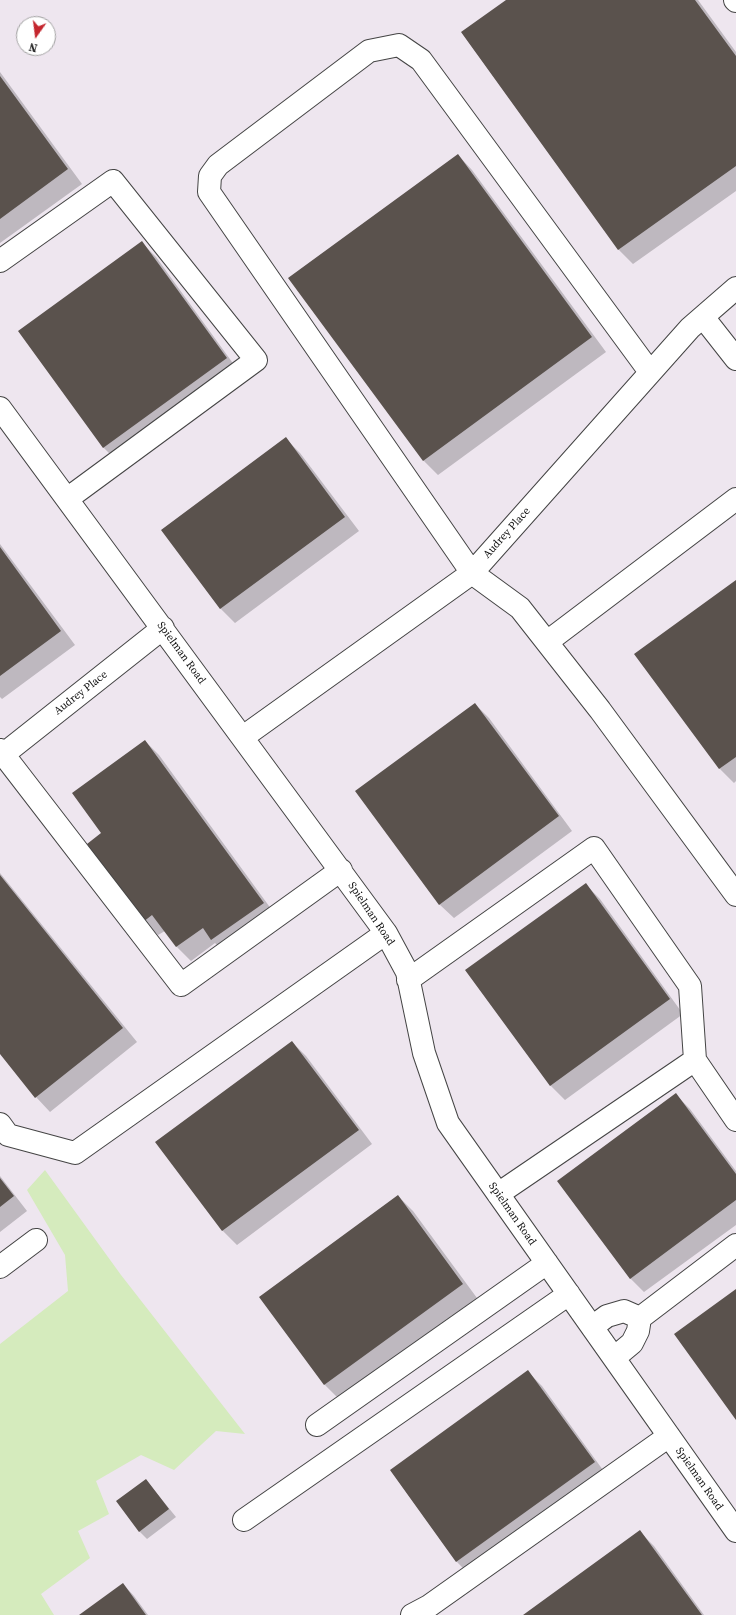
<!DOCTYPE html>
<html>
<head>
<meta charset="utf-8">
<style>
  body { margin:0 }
  #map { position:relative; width:736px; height:1615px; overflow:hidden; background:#fffdf5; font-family:"Source Serif 4",serif }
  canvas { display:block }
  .north { position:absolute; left:16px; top:16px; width:40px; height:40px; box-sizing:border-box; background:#fff; border:1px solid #a0a0a0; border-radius:50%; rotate:194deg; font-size:11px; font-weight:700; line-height:16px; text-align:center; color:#111 }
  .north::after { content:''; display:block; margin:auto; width:14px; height:18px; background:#c4262e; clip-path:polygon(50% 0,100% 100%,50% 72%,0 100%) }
</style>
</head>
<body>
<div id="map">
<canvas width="736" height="1615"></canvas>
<div class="north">N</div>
</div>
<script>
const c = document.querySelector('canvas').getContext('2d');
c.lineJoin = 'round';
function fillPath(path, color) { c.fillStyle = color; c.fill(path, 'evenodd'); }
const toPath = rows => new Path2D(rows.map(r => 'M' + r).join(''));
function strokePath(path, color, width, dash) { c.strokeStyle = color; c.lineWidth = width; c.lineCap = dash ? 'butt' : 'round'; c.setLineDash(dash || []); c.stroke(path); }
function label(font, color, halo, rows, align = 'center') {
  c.font = font + ' "Source Serif 4",serif'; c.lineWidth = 4; c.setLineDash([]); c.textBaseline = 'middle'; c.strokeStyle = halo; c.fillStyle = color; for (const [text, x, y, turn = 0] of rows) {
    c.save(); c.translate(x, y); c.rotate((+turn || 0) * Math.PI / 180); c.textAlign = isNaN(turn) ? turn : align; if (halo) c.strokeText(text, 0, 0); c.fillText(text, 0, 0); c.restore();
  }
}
fillPath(toPath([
  [0,0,736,0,736,1615,0,1615],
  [24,24,48,24,48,48,24,48]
]), '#eee6ef');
fillPath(toPath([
  [45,1170,121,1275,245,1434,216,1431,174,1470,141,1455,96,1481,109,1514,78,1531,90,1558,41,1594,54,1615,0,1615,0,1344,68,1291,65,1255,27,1190]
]), '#d5ebbd');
fillPath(toPath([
  [508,0,698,0,736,52,736,191,633,264,619,250,462,33],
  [0,72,82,184,0,243],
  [458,155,472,170,606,352,438,475,424,461,289,278],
  [142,243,156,257,240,373,118,462,103,447],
  [286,439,300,453,359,531,235,623,221,609,162,530],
  [0,544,75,645,2,699,0,697],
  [736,581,736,781,734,783,720,769,636,654],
  [475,704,489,718,572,831,454,918,439,904],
  [145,741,159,755,277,917,226,954,215,943,191,961,177,947,165,931,158,935,144,921,103,834],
  [0,873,137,1042,50,1112,36,1097,0,1053],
  [586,885,600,899,683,1014,565,1100,550,1085],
  [292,1042,306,1056,372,1144,237,1245,222,1230],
  [676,1095,690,1109,736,1171,736,1225,644,1292,630,1278],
  [0,1176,27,1211,0,1232],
  [398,1196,413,1211,477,1298,339,1399,325,1385,260,1297],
  [528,1372,542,1386,608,1477,471,1576,457,1562,391,1471],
  [146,1480,176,1517,147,1539,139,1531],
  [640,1532,654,1546,704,1615,525,1615],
  [123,1584,134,1596,148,1615,81,1615]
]), '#0003');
fillPath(toPath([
  [506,0,695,0,736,56,736,166,618,250,461,32],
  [0,76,68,169,0,219],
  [458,154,592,337,423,461,288,278],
  [142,241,227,358,103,448,18,331],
  [286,437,345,517,220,609,161,530],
  [0,547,61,631,0,676],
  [736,580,736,757,719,769,634,654],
  [475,703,559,816,439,905,355,791],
  [145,740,264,903,211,940,203,928,176,947,152,915,143,922,87,844,101,833,72,793],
  [0,875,123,1028,35,1098,0,1054],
  [586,883,670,999,550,1086,465,970],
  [292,1041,359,1130,222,1231,155,1142],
  [676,1093,736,1174,736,1200,630,1279,557,1181],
  [0,1178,14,1196,0,1207],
  [398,1195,463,1284,324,1385,259,1297],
  [736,1289,736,1420,674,1334],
  [528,1370,595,1462,456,1562,390,1470],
  [146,1479,169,1509,139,1532,116,1501],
  [640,1530,702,1615,523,1615],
  [123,1583,146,1615,79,1615]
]), '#5a524d');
const minor = toPath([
  [735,0,736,1],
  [0,261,113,181,256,360,67,499],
  [703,317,736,359],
  [650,372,421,60,399,45,369,51,218,165,210,176,209,192,472,573,520,608,600,710,736,895],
  [0,408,386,933,407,972,424,1053,448,1123,736,1531],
  [547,642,736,499],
  [243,737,472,573,690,328,736,288],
  [0,750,181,985,341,870],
  [0,757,163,628],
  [408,980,594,848,690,986,695,1060,498,1194],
  [695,1060,736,1120],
  [0,1124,8,1135,75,1153,386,933],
  [0,1267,36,1240],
  [640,1318,736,1245],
  [592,1327,607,1316,624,1311,640,1318,638,1331,632,1343,614,1358],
  [317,1425,547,1263],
  [244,1520,569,1294],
  [412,1615,429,1606,669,1436]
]);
strokePath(minor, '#444', 24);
strokePath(minor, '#fff', 22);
label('11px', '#111', '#fff', [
  ["Audrey Place",507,533,-48],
  ["Spielman Road",181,653,54],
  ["Audrey Place",81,693,-38],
  ["Spielman Road",371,914,56],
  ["Spielman Road",512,1214,55],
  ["Spielman Road",699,1479,55]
]);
</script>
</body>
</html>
